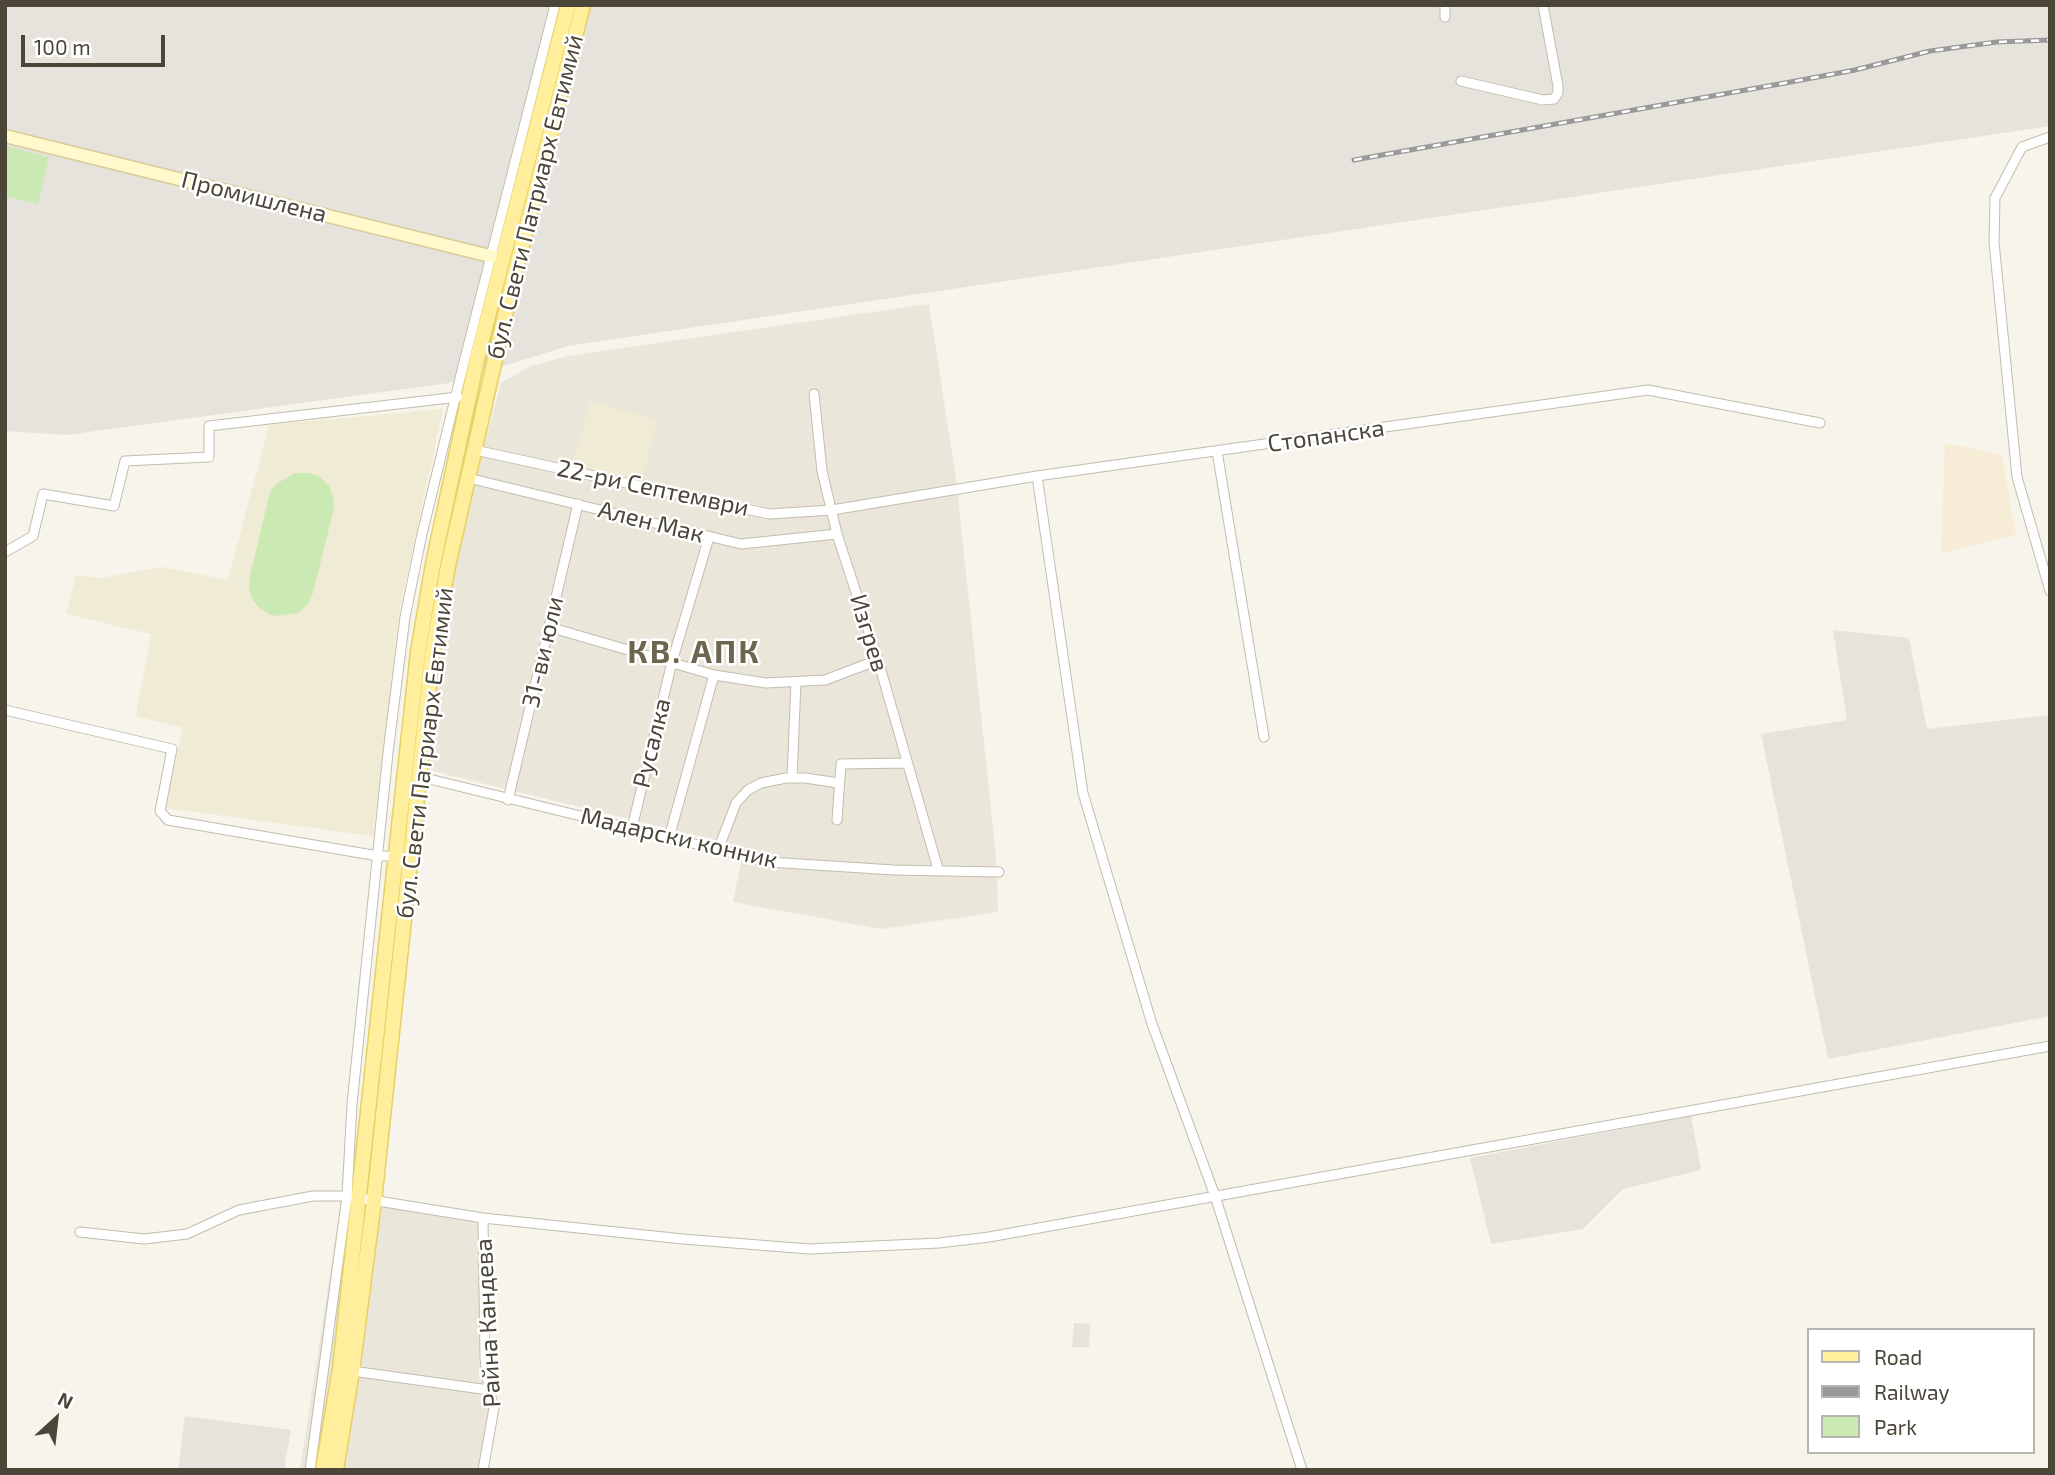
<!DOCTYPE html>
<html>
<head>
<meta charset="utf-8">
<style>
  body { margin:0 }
  #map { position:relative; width:2055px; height:1475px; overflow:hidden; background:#f6f4eb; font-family:"Exo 2",sans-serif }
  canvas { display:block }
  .frame { position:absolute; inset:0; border:7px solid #4b4638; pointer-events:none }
  .legend { position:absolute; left:1807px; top:1328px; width:228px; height:126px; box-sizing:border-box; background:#fff; border:2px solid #b7b5af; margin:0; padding:9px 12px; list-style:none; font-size:21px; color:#4b4638 }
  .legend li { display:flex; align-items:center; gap:14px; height:35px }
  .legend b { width:35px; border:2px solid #b7b5af }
  .north { position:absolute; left:21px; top:1384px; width:70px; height:70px; -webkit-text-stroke:5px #fff; paint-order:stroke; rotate:27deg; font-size:19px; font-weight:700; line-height:28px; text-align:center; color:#4b4638 }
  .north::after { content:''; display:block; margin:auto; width:24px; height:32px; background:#4b4638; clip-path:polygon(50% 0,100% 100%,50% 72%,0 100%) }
  .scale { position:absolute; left:21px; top:35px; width:144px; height:32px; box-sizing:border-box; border:4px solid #4b4638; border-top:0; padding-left:9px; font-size:21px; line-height:24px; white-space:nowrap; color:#4b4638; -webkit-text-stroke:5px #fff; paint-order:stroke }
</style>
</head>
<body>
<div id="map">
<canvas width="2055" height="1475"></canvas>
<div class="frame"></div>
<ul class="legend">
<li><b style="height:9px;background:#ffee9b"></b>Road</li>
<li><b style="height:9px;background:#999"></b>Railway</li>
<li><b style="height:19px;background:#cbeab3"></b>Park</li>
</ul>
<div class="north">N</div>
<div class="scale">100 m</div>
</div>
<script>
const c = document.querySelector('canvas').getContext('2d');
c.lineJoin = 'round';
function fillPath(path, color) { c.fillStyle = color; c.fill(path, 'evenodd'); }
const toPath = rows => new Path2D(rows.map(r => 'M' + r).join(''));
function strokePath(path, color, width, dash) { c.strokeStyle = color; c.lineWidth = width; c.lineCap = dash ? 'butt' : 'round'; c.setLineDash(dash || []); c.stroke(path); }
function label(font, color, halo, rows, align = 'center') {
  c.font = font + ' "Exo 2",sans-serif'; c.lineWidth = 5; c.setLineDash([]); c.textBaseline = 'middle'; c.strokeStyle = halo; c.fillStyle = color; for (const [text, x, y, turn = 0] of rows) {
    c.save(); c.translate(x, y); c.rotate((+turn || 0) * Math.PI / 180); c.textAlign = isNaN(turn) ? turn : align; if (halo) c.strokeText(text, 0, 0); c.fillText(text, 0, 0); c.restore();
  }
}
fillPath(toPath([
  [929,304,956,479,996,856,998,912,881,929,733,902,744,847,424,769,451,565,501,383,531,366,568,356],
  [342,1196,480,1213,483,1322,496,1380,483,1470,300,1470]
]), '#eae6d9');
fillPath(toPath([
  [1945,443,2002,455,2016,535,1941,553]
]), '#f7edd7');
fillPath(toPath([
  [5,5,2050,5,2050,126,568,346,449,383,66,435,5,431],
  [1833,630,1909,638,1927,729,2050,715,2050,1016,1828,1059,1761,734,1847,720],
  [1691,1116,1701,1170,1623,1189,1583,1229,1491,1244,1470,1158],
  [1074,1323,1090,1324,1089,1347,1072,1347],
  [185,1416,291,1430,284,1470,178,1470]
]), '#e6e3dc');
fillPath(toPath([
  [590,401,657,420,642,482,573,465],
  [443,409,400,608,373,836,165,808,183,728,136,716,151,634,66,614,76,575,101,578,162,567,228,580,269,425]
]), '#efebd5');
fillPath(toPath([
  [5,146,49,157,38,204,5,196],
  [295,473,308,473,319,476,329,486,333,496,334,508,313,593,307,605,298,613,273,616,261,609,253,601,249,589,250,576,270,492,276,484]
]), '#cbeab3');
const street = toPath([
  [1445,5,1445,17],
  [1461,81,1543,100,1554,99,1558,93,1558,86,1543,5],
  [2050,137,2022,147,1995,198,1994,242,2017,477,2050,591],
  [814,394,822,471,837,534,878,660,938,869],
  [475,450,769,514,832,510,1037,476,1648,390,1820,423],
  [1217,451,1264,737],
  [1037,476,1083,793,1152,1024,1215,1196,1302,1470],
  [468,478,741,544,837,534],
  [5,552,33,536,43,494,114,506,125,461,209,457,209,426,458,397],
  [549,627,714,675,766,683,825,680,878,660],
  [5,710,172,749,160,811,168,820,378,856,396,856],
  [417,776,769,862,894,870,999,872],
  [792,778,796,682],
  [508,800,578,504],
  [837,820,841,764,907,763],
  [632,828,672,662,709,537],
  [669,838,714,675],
  [718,850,736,803,748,790,761,783,786,778,805,778,839,783],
  [483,1218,485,1358,489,1390,494,1408,483,1470],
  [80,1232,144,1239,187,1234,239,1210,313,1196,347,1196,483,1218,683,1239,809,1249,939,1243,989,1237,2050,1046],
  [352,1371,489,1390],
  [310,1470,347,1196,352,1104,388,753,405,617,422,534,464,362,555,5]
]);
const secondary = toPath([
  [5,136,502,259]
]);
const primary = toPath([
  [323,1470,340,1369,418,652,433,564,477,359,568,5],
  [336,1470,352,1371,374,1201,432,656,448,566,513,280,583,5]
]);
strokePath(street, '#c2bdad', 11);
strokePath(secondary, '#d7cd9a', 15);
strokePath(primary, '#e7d067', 17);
strokePath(street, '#fff', 9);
strokePath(secondary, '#fff9cc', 12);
strokePath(primary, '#ffee9b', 14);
const rail = toPath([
  [1354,160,1785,83,1855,70,1930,51,1997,42,2050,40]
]);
strokePath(rail, '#999', 5);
strokePath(rail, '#fff', 2.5, [8]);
label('24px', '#4b4638', '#fff', [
  ["Промишлена",254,197,14],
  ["бул. Свети Патриарх Евтимий",535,197,-76],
  ["Стопанска",1326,436,-8],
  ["22-ри Септември",653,488,12],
  ["Ален Мак",651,522,14],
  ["Изгрев",869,633,73],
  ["31-ви юли",543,652,-77],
  ["Русалка",652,743,-76],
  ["бул. Свети Патриарх Евтимий",425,753,-83],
  ["Мадарски конник",679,838,13],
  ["Райна Кандева",488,1323,-93]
]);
c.letterSpacing = '2px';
label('bold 32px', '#6e654f', '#fff', [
  ["КВ. АПК",694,652]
]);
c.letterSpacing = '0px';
</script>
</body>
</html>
